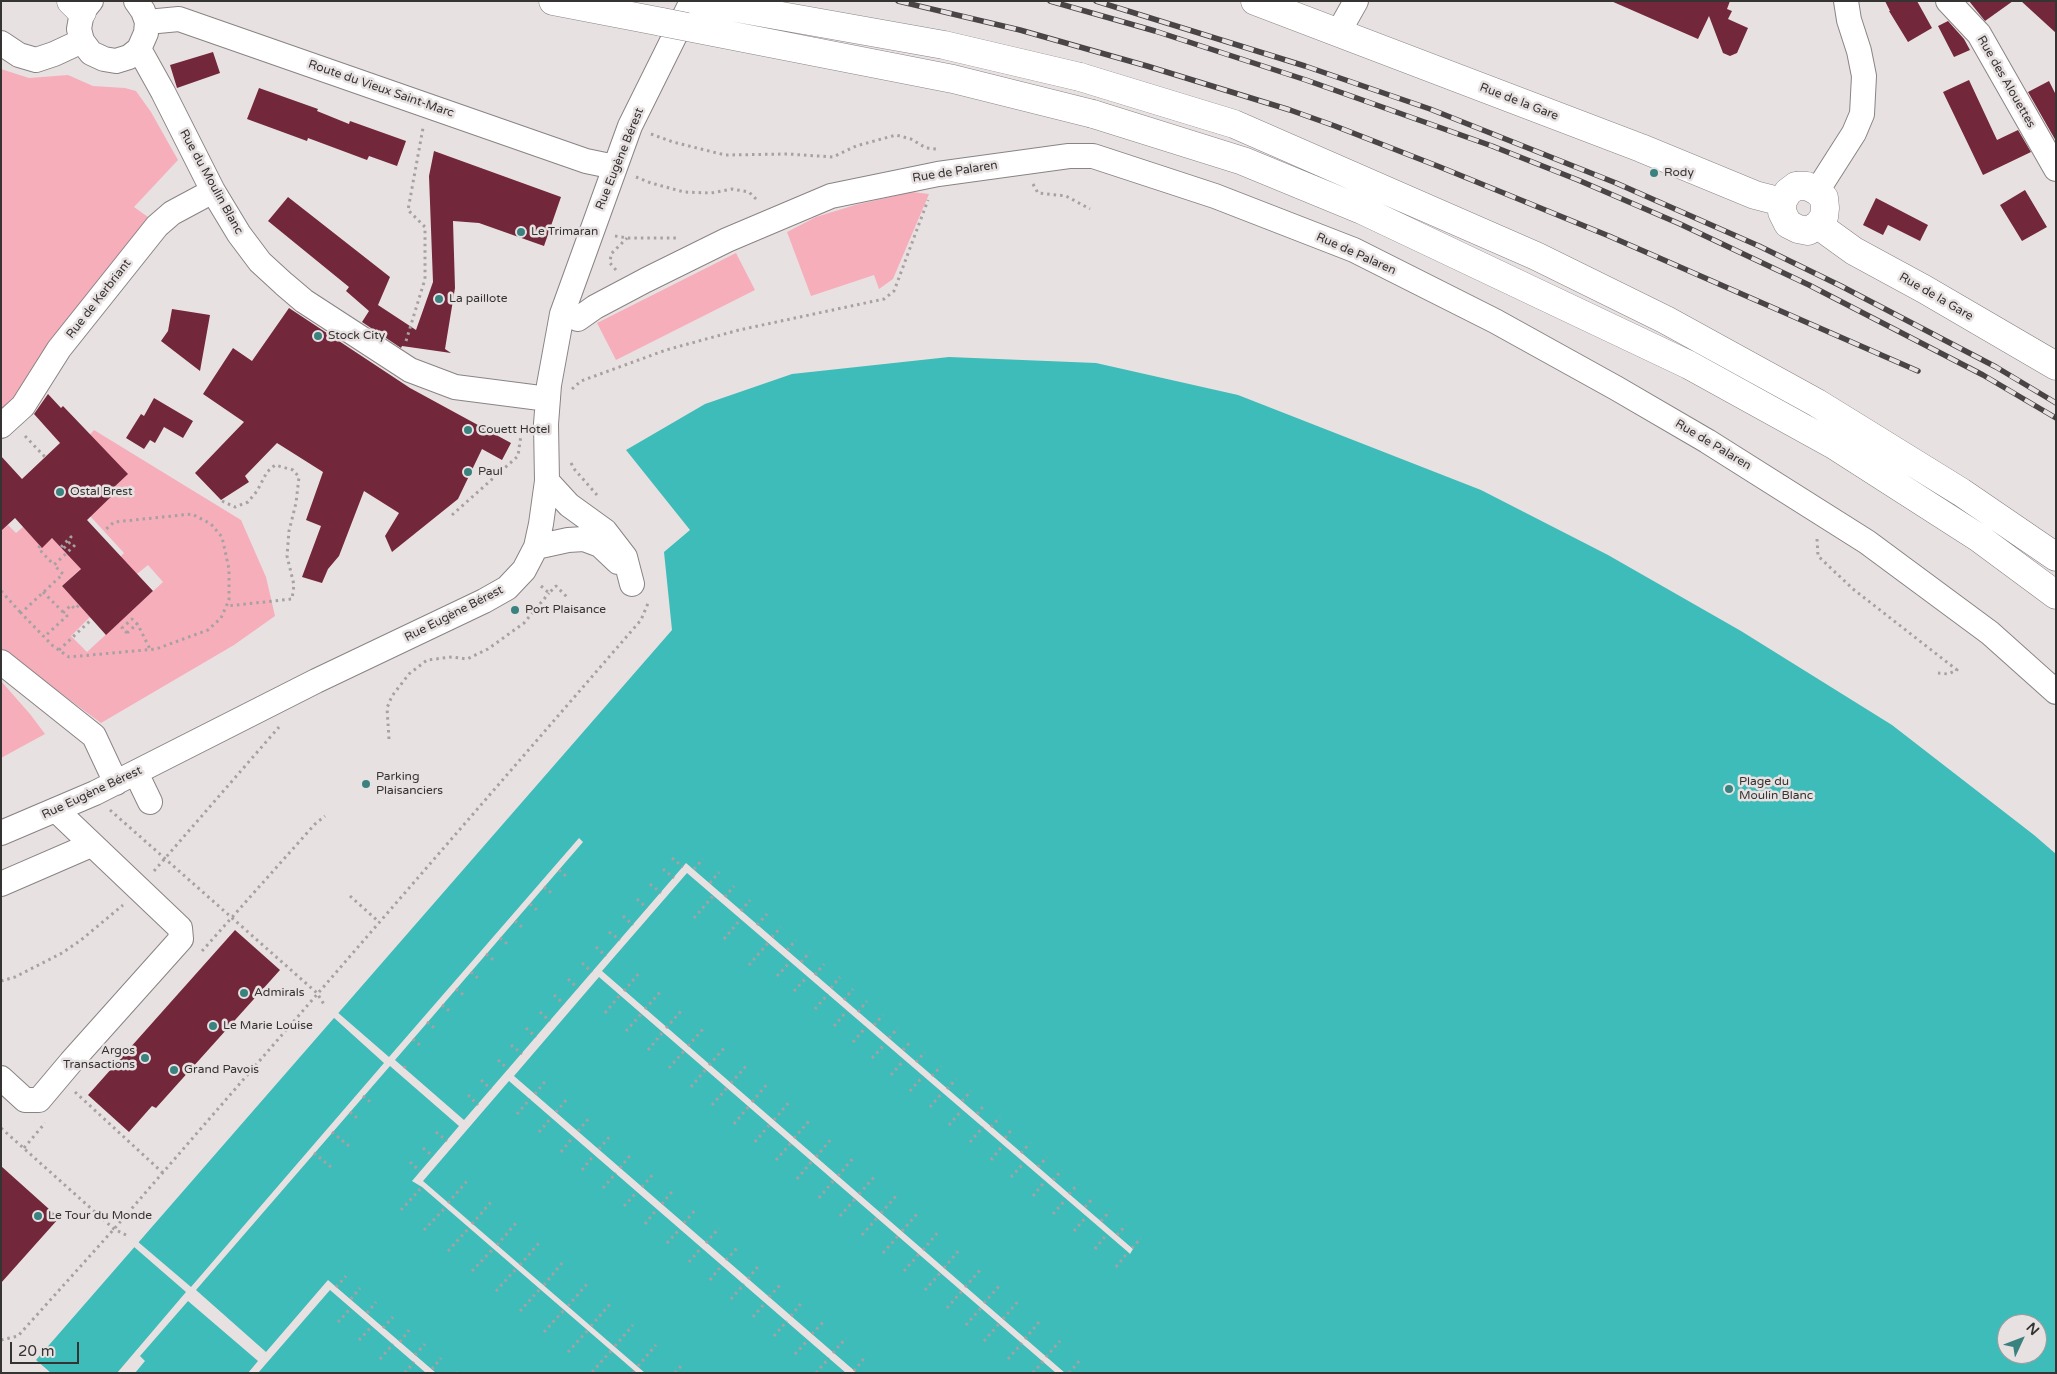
<!DOCTYPE html>
<html>
<head>
<meta charset="utf-8">
<style>
  body { margin:0 }
  #map { position:relative; width:2057px; height:1374px; overflow:hidden; background:#e8e1e2; font-family:"Varela Round",sans-serif }
  canvas { display:block }
  .frame { position:absolute; inset:0; border:2px solid #363333; pointer-events:none }
  .north { position:absolute; left:1997px; top:1314px; width:50px; height:50px; box-sizing:border-box; background:#e8e1e2; border:1px solid #a19b9c; border-radius:50%; rotate:47deg; font-size:14px; font-weight:700; line-height:20px; text-align:center; color:#363333 }
  .north::after { content:''; display:block; margin:auto; width:18px; height:22px; background:#39827f; clip-path:polygon(50% 0,100% 100%,50% 72%,0 100%) }
  .scale { position:absolute; left:10px; top:1342px; width:69px; height:22px; box-sizing:border-box; border:2px solid #363333; border-top:0; padding-left:6px; font-size:15px; line-height:18px; white-space:nowrap; color:#363333; -webkit-text-stroke:4px #e8e1e2; paint-order:stroke }
</style>
</head>
<body>
<div id="map">
<canvas width="2057" height="1374"></canvas>
<div class="frame"></div>
<div class="north">N</div>
<div class="scale">20 m</div>
</div>
<script>
const c = document.querySelector('canvas').getContext('2d');
c.lineJoin = 'round';
function fillPath(path, color) { c.fillStyle = color; c.fill(path, 'evenodd'); }
const toPath = rows => new Path2D(rows.map(r => 'M' + r).join(''));
function strokePath(path, color, width, dash) { c.strokeStyle = color; c.lineWidth = width; c.lineCap = dash ? 'butt' : 'round'; c.setLineDash(dash || []); c.stroke(path); }
function label(font, color, halo, rows, align = 'center') {
  c.font = font + ' "Varela Round",sans-serif'; c.lineWidth = 5; c.setLineDash([]); c.textBaseline = 'middle'; c.strokeStyle = halo; c.fillStyle = color; for (const [text, x, y, turn = 0] of rows) {
    c.save(); c.translate(x, y); c.rotate((+turn || 0) * Math.PI / 180); c.textAlign = isNaN(turn) ? turn : align; if (halo) c.strokeText(text, 0, 0); c.fillText(text, 0, 0); c.restore();
  }
}
fillPath(toPath([
  [1,69,29,78,68,75,93,86,125,88,136,91,151,112,178,160,134,207,155,222,15,400,1,413],
  [912,192,929,194,893,279,879,289,874,275,811,296,787,232,816,217,855,205],
  [736,253,755,290,616,360,597,323],
  [94,430,241,520,266,577,275,616,234,645,101,723,1,649,1,531,8,525,16,533,23,527,42,547,52,538,89,561,62,586,90,617,71,636,87,652,163,582,148,565,137,574,118,559,124,553,90,516,115,493,87,438],
  [1,681,30,714,45,734,1,758]
]), '#f6aebb');
fillPath(toPath([
  [949,357,1096,363,1238,395,1481,490,1608,555,1741,631,1892,725,2034,835,2056,854,2056,1373,51,1373,36,1360,672,630,664,552,690,530,626,450,705,404,792,374],
  [2007,1324,2037,1324,2037,1354,2007,1354]
]), '#3ebcb9');
fillPath(toPath([
  [579,838,583,842,395,1060,464,1120,686,863,1133,1249,1130,1254,1128,1252,687,873,602,971,1065,1373,1056,1373,599,977,514,1076,857,1373,846,1373,509,1081,423,1181,645,1373,637,1373,422,1187,412,1181,459,1126,390,1066,196,1290,266,1352,328,1280,436,1373,426,1373,330,1290,258,1373,248,1373,258,1361,188,1301,140,1356,145,1361,135,1373,117,1373,186,1292,133,1246,137,1241,191,1287,384,1063,332,1016,336,1011,389,1057]
]), '#e8e1e2');
fillPath(toPath([
  [1611,1,1730,1,1727,9,1732,11,1728,19,1748,28,1737,53,1730,56,1723,53,1709,16,1698,39],
  [1885,1,1917,1,1932,28,1908,42,1889,11,1890,11],
  [1969,1,2013,1,1985,21],
  [2021,1,2056,1,2056,33],
  [1948,21,1964,39,1970,50,1954,57,1938,26],
  [213,52,220,73,177,88,170,65],
  [1969,80,1997,140,2018,130,2031,152,1983,175,1943,92],
  [2049,81,2056,95,2056,141,2028,92],
  [259,88,318,109,317,111,349,124,350,121,406,141,397,166,369,156,367,160,308,138,307,141,247,119],
  [434,151,561,197,544,246,479,223,453,221,455,288,445,349,451,353,402,346,401,348,362,322,369,311,346,291,349,287,268,221,288,197,390,277,378,305,416,330,433,282,429,176],
  [2025,190,2047,227,2022,241,2000,205],
  [1876,198,1928,225,1920,241,1888,225,1883,235,1863,225],
  [289,308,410,388,511,443,502,460,482,449,458,499,392,552,385,536,399,513,364,491,339,556,328,569,322,583,302,577,321,526,306,520,323,472,277,443,245,476,249,482,221,500,195,473,244,422,203,394,233,348,252,361],
  [172,309,210,315,200,371,161,341,168,331],
  [48,394,61,408,63,406,128,474,112,489,116,492,87,520,153,591,106,635,62,586,81,569,52,538,42,548,15,518,1,531,1,456,22,479,60,443,34,414],
  [154,398,193,421,183,438,164,427,155,443,150,440,144,449,126,438,141,414,144,416],
  [235,930,280,970,156,1108,152,1106,129,1132,88,1095],
  [1,1166,59,1218,1,1283]
]), '#73273b');
const minor = toPath([
  [91,1,82,12,79,29,82,41,91,53,104,59,116,61,129,57,139,49,146,33,147,22,143,11,136,1],
  [1948,1,1979,34,2056,169],
  [147,22,179,19,586,161,615,167],
  [1338,33,1356,1],
  [1,43,19,55,36,60,54,54,82,41],
  [139,49,163,92,213,191,239,234,260,262,284,284,304,301,410,370,455,387,548,399],
  [1817,191,1854,133,1862,114,1864,76,1859,51,1849,20,1846,1],
  [578,319,595,307,646,280,727,240,831,196,938,174,1069,156,1093,156,1215,196,1354,250,1495,321,1616,388,1707,441,1867,542,1990,633,2056,692],
  [1,426,23,406,59,349,157,226,172,213,213,191],
  [547,481,569,505,605,531,625,557,632,584],
  [536,547,568,540,584,539,600,545,618,562],
  [1,662,94,736,116,783],
  [136,773,150,802],
  [1,833,95,793,316,681,484,601,507,588,524,570,536,547,541,524,547,481,546,424,549,385,562,314,630,126,692,1],
  [1,884,91,845],
  [1,1078,25,1100,39,1100,71,1062,181,939,180,928,56,810]
]);
const major = toPath([
  [1255,1,1641,148,1755,195,1782,202],
  [1796,186,1807,186,1817,191,1824,198,1825,208,1824,217,1818,225,1808,231,1798,229,1788,224,1782,212,1782,202,1788,192,1796,186],
  [1818,225,1854,251,1924,289,2056,366]
]);
const highway = toPath([
  [71,1,82,12],
  [553,1,662,22],
  [1080,77,1234,124,1536,256,1666,320,1817,403,1961,492,2056,557],
  [1093,114,1243,161,1362,210,1689,365,1834,445,1979,538,2056,595]
]);
strokePath(minor, '#8a8384', 26);
strokePath(major, '#8a8384', 29);
strokePath(highway, '#8a8384', 29);
strokePath(toPath([
  [651,134,673,142,725,155,788,154,833,157,856,146,896,135,911,139,926,148,937,149],
  [636,177,651,183,684,192,711,193,732,189,749,192,758,201],
  [1033,184,1038,193,1066,196,1090,209],
  [615,236,628,238,676,238],
  [616,270,610,263,611,254,627,238],
  [406,341,425,279,425,227,408,210,423,128],
  [572,389,581,381,666,350,739,330,884,299,894,291,928,200],
  [25,436,45,457],
  [571,463,575,470,597,495],
  [222,501,235,507,248,502,257,491,267,472,275,465,293,470,299,477,296,503,289,531,287,556,294,585,292,599,227,606],
  [452,515,518,456,521,435],
  [70,536,71,537,61,547,63,549,71,541],
  [1817,539,1818,556,1853,589,1957,670,1948,674,1938,673],
  [75,545,54,565,63,574,21,613,53,646,69,657,156,649,208,630,221,618,229,600,229,569,222,537,211,524,192,514,114,522,104,531],
  [40,546,38,548,54,565],
  [541,586,549,593,556,586,567,597],
  [1,591,21,613],
  [43,592,67,616,44,637],
  [63,613,71,605,75,609,79,605],
  [127,633,122,628,132,619,138,625,150,649],
  [59,650,92,619],
  [389,739,387,708,392,696,409,674,427,660,452,657,467,659,488,649,524,623,549,593],
  [110,810,317,993,325,1006],
  [672,858,683,867],
  [663,869,674,878],
  [694,869,703,859],
  [559,870,568,878],
  [154,871,279,727],
  [710,883,719,872],
  [650,884,661,893],
  [544,887,554,895],
  [350,896,379,922],
  [725,897,734,886],
  [637,899,647,908],
  [530,904,539,912],
  [741,911,750,900],
  [623,916,633,925],
  [694,918,713,896],
  [515,921,524,929],
  [757,925,767,914],
  [609,932,620,940],
  [772,937,781,927],
  [500,938,510,946],
  [724,939,740,920],
  [596,947,606,956],
  [787,950,796,940],
  [202,951,315,824,325,816],
  [486,954,496,962],
  [801,962,810,952],
  [582,963,592,972],
  [749,965,768,943],
  [471,972,480,980],
  [815,975,824,964],
  [777,976,790,962],
  [568,979,578,988],
  [1,981,15,977,62,953,81,940,123,905],
  [831,988,840,977],
  [456,989,466,997],
  [624,991,640,972],
  [794,991,807,977],
  [554,995,564,1004],
  [844,1000,853,989],
  [442,1005,452,1013],
  [645,1009,661,991],
  [815,1009,828,994],
  [540,1012,550,1021],
  [858,1012,867,1001],
  [605,1013,620,995],
  [427,1022,437,1030],
  [874,1025,883,1015],
  [834,1026,847,1011],
  [526,1028,536,1037],
  [666,1028,683,1009],
  [626,1031,642,1013],
  [889,1038,898,1028],
  [413,1039,422,1047],
  [853,1042,866,1027],
  [511,1045,522,1054],
  [688,1046,704,1028],
  [648,1050,663,1032],
  [903,1050,911,1041],
  [872,1058,885,1044],
  [498,1060,508,1069],
  [916,1062,925,1052],
  [709,1065,726,1046],
  [404,1068,408,1064],
  [669,1068,684,1051],
  [891,1075,904,1060],
  [932,1076,941,1066],
  [481,1080,491,1089],
  [731,1083,747,1065],
  [691,1087,706,1069],
  [947,1089,956,1079],
  [910,1091,923,1076],
  [75,1092,163,1173],
  [535,1094,547,1079],
  [468,1095,478,1105],
  [363,1096,373,1104],
  [962,1101,971,1091],
  [752,1102,768,1083],
  [712,1105,727,1088],
  [930,1107,942,1093],
  [350,1112,359,1120],
  [556,1112,568,1098],
  [517,1114,530,1099],
  [977,1114,985,1104],
  [774,1120,790,1101],
  [734,1124,749,1106],
  [949,1125,962,1110],
  [991,1127,1000,1117],
  [1,1128,114,1229,126,1235],
  [578,1131,590,1117],
  [332,1132,349,1146],
  [436,1132,447,1141],
  [539,1132,551,1118],
  [794,1138,810,1120],
  [1005,1138,1013,1128],
  [755,1142,770,1124],
  [970,1142,983,1127],
  [24,1148,45,1123],
  [423,1148,433,1156],
  [599,1149,611,1135],
  [561,1152,573,1137],
  [314,1153,331,1167],
  [1021,1153,1030,1143],
  [816,1157,832,1138],
  [776,1160,791,1143],
  [991,1160,1003,1145],
  [410,1162,420,1171],
  [1038,1167,1047,1157],
  [620,1168,632,1153],
  [582,1170,594,1155],
  [838,1176,854,1157],
  [1011,1177,1024,1163],
  [797,1179,812,1161],
  [1053,1180,1062,1170],
  [642,1187,654,1173],
  [603,1188,616,1173],
  [859,1194,875,1176],
  [1069,1194,1078,1184],
  [1033,1196,1045,1181],
  [819,1198,834,1180],
  [448,1203,467,1181],
  [662,1204,674,1189],
  [624,1206,637,1192],
  [1085,1207,1094,1197],
  [401,1210,422,1187],
  [881,1213,897,1195],
  [1053,1214,1066,1199],
  [840,1216,855,1199],
  [1101,1221,1110,1211],
  [684,1223,696,1209],
  [472,1224,491,1202],
  [645,1224,657,1209],
  [424,1230,446,1207],
  [902,1231,918,1213],
  [1074,1231,1086,1217],
  [862,1235,877,1218],
  [1117,1235,1126,1225],
  [667,1243,680,1229],
  [706,1243,719,1228],
  [497,1245,516,1223],
  [1132,1248,1141,1238],
  [1095,1249,1107,1234],
  [923,1250,939,1231],
  [448,1251,469,1228],
  [883,1253,898,1236],
  [726,1260,739,1246],
  [689,1262,701,1248],
  [520,1265,539,1243],
  [1116,1267,1128,1252],
  [944,1268,960,1249],
  [472,1271,493,1249],
  [904,1271,919,1254],
  [748,1279,760,1264],
  [710,1280,722,1265],
  [544,1285,562,1263],
  [336,1287,346,1276],
  [965,1287,982,1268],
  [925,1290,941,1272],
  [496,1291,516,1269],
  [769,1297,782,1283],
  [351,1299,360,1288],
  [731,1299,744,1284],
  [984,1303,1001,1284],
  [568,1306,587,1284],
  [947,1308,962,1291],
  [520,1311,540,1289],
  [367,1313,376,1302],
  [791,1316,803,1301],
  [753,1317,765,1303],
  [1003,1319,1019,1300],
  [338,1322,351,1308],
  [966,1325,981,1308],
  [591,1326,610,1304],
  [383,1328,393,1317],
  [544,1332,564,1310],
  [812,1334,825,1320],
  [774,1336,787,1321],
  [1025,1339,1039,1322],
  [1,1340,18,1336,114,1229,641,620,649,601],
  [359,1340,372,1326],
  [984,1341,999,1324],
  [400,1342,409,1330],
  [615,1346,633,1325],
  [568,1352,588,1330],
  [833,1353,846,1338],
  [795,1354,808,1340],
  [415,1355,425,1344],
  [1046,1357,1060,1341],
  [380,1359,393,1344],
  [1008,1359,1022,1343],
  [638,1366,656,1345],
  [432,1369,441,1358],
  [854,1371,866,1356],
  [592,1372,611,1351],
  [405,1373,414,1362],
  [457,1373,458,1372],
  [633,1373,635,1371],
  [675,1373,681,1366],
  [816,1373,829,1358],
  [1033,1373,1043,1361],
  [1069,1373,1081,1359]
]), '#a7a1a2', 3, [2.5, 4]);
strokePath(minor, '#fff', 24);
strokePath(major, '#fff', 28);
strokePath(highway, '#fff', 28);
const rail = toPath([
  [898,1,1020,30,1147,66,1290,110,1335,126,1440,167,1609,236,1918,371],
  [1050,1,1155,31,1306,80,1492,146,1578,180,1680,224,1809,285,1983,375,2056,418],
  [1096,1,1305,66,1430,109,1616,183,1759,246,1841,286,1996,367,2056,403]
]);
strokePath(rail, '#494546', 5.5);
strokePath(rail, '#e8e1e2', 4, [11]);
const highwayBridge = toPath([
  [697,1,944,45,1080,77],
  [662,22,953,79,1093,114]
]);
strokePath(highwayBridge, '#8a8384', 29, []);
strokePath(toPath([
  [127,633,138,623]
]), '#a7a1a2', 3, [2.5, 4]);
strokePath(highwayBridge, '#fff', 28);
for (const [x, y, r, color] of [
  [1654,173,5,"#39827f"],
  [521,232,5,"#39827f"],
  [439,299,5,"#39827f"],
  [318,336,5,"#39827f"],
  [468,430,5,"#39827f"],
  [468,472,5,"#39827f"],
  [60,492,5,"#39827f"],
  [515,610,5,"#39827f"],
  [366,784,5,"#39827f"],
  [1729,789,5,"#39827f"],
  [244,993,5,"#39827f"],
  [213,1026,5,"#39827f"],
  [145,1058,5,"#39827f"],
  [174,1070,5,"#39827f"],
  [38,1216,5,"#39827f"]
]) { const dot = new Path2D(); dot.arc(x, y, r, 0, 2 * Math.PI); c.fillStyle = color; c.fill(dot); strokePath(dot, '#e8e1e2', 2); }
label('12px', '#363333', '#e8e1e2', [
  ["Rue des Alouettes",2006,82,60],
  ["Route du Vieux Saint-Marc",381,89,19],
  ["Rue de la Gare",1519,102,21],
  ["Rue Eugène Bérest",620,159,-68],
  ["Rue de Palaren",955,172,-9],
  ["Rue du Moulin Blanc",211,182,61],
  ["Rue de Palaren",1356,254,24],
  ["Rue de la Gare",1936,297,30],
  ["Rue de Kerbriant",99,299,-52],
  ["Rue de Palaren",1713,445,31],
  ["Rue Eugène Bérest",454,614,-27],
  ["Rue Eugène Bérest",92,793,-25]
]);
label('12px', '#363333', '#e8e1e2', [
  ["Rody",1664,173],
  ["Le Trimaran",531,232],
  ["La paillote",449,299],
  ["Stock City",328,336],
  ["Couett Hotel",478,430],
  ["Paul",478,472],
  ["Ostal Brest",70,492],
  ["Port Plaisance",525,610],
  ["Parking",376,777],
  ["Plaisanciers",376,791],
  ["Plage du",1739,782],
  ["Moulin Blanc",1739,796],
  ["Admirals",254,993],
  ["Le Marie Louise",223,1026],
  ["Argos",135,1051,"right"],
  ["Transactions",135,1065,"right"],
  ["Grand Pavois",184,1070],
  ["Le Tour du Monde",48,1216]
], 'left');
</script>
</body>
</html>
